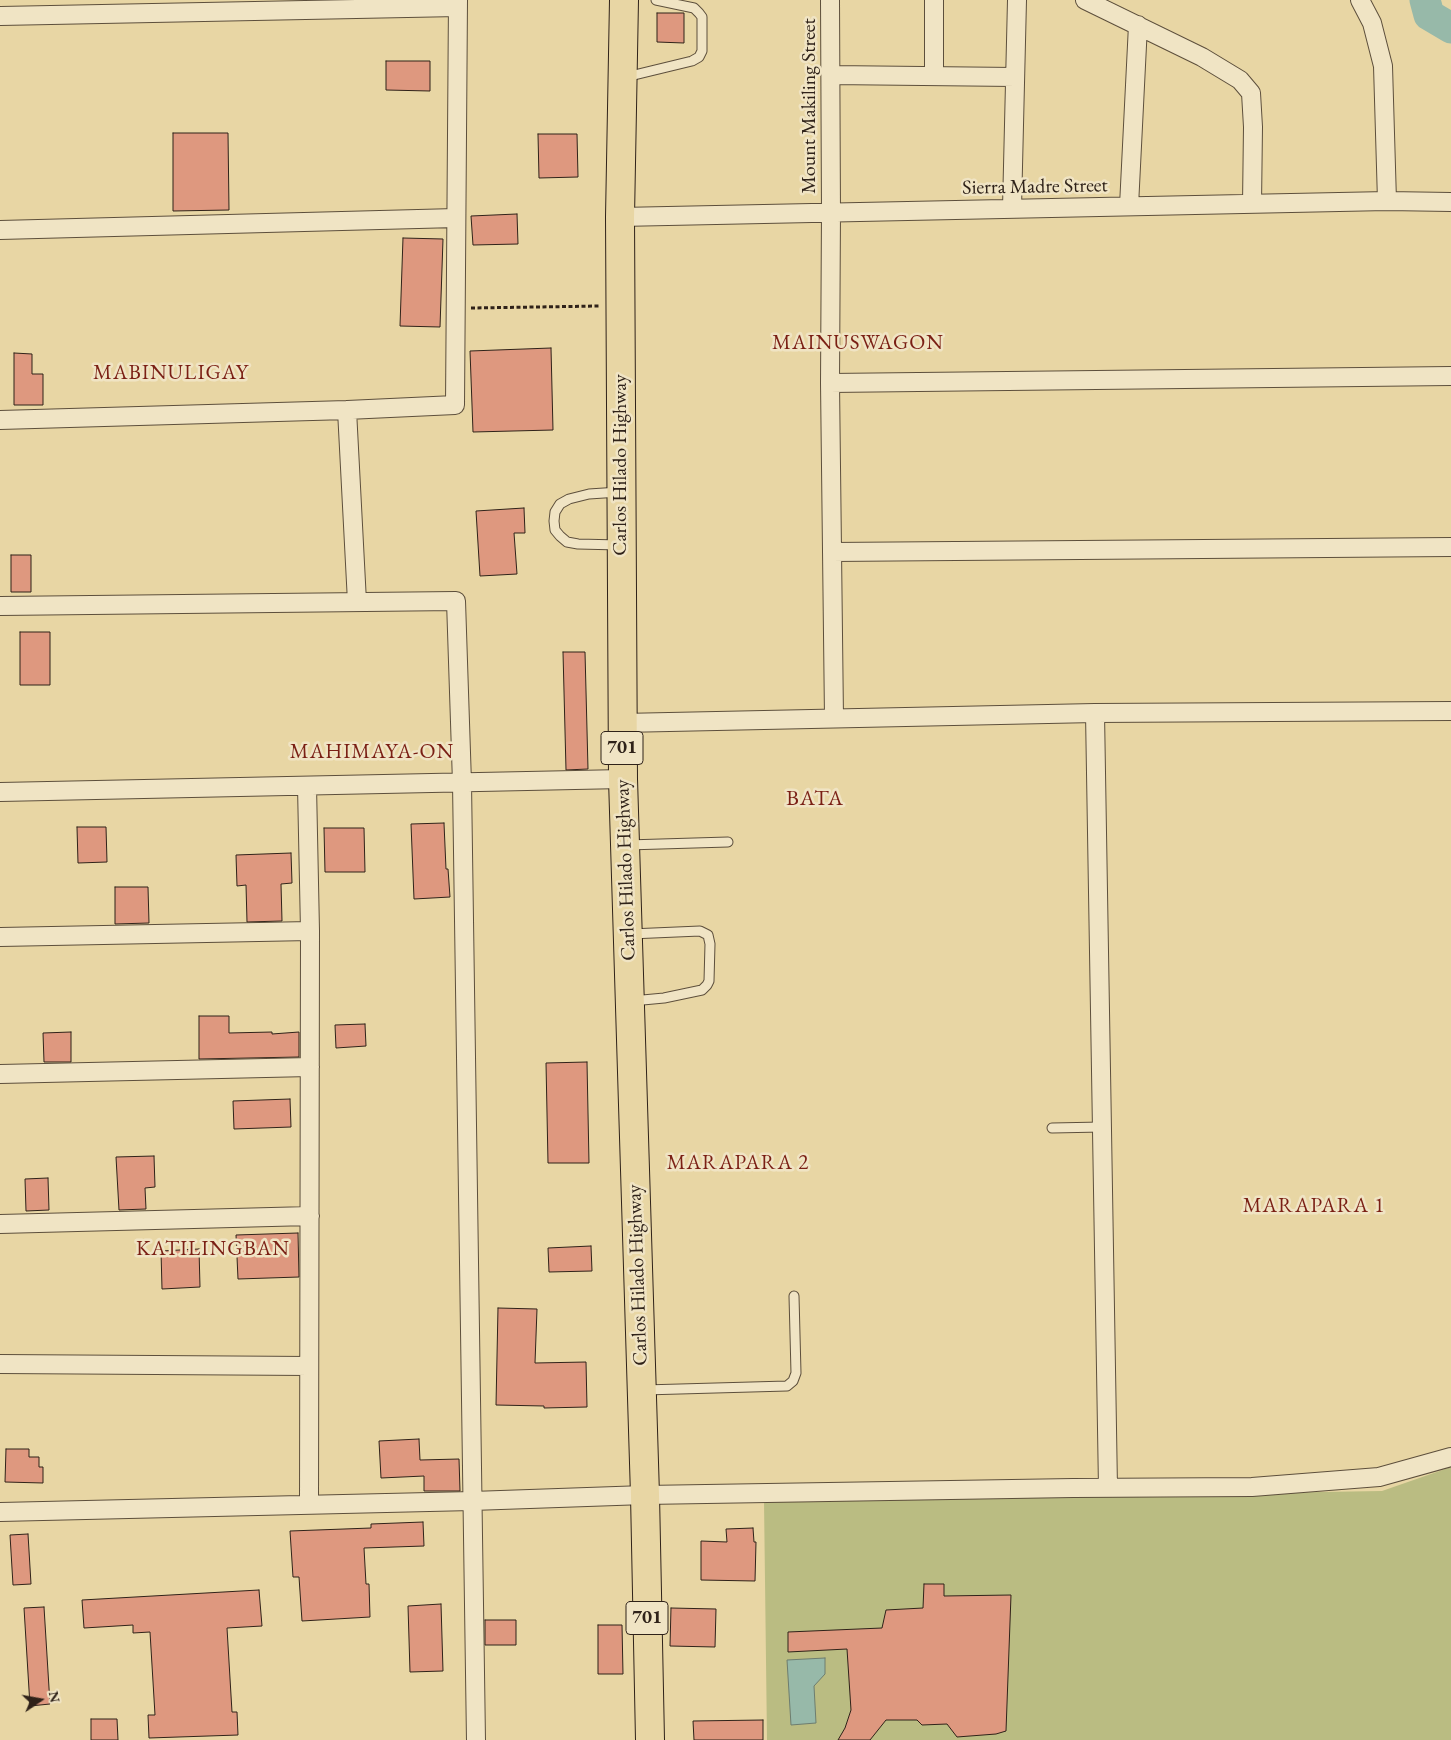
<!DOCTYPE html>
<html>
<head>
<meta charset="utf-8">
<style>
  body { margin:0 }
  #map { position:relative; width:1451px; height:1740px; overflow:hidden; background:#e8d6a4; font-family:"EB Garamond",serif }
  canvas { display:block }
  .north { position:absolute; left:15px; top:1675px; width:50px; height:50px; -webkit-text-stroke:4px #f0e4c4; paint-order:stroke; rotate:78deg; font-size:14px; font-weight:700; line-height:20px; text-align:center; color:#2f2219 }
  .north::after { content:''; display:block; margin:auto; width:18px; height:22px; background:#2f2219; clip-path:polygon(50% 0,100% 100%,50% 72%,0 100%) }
</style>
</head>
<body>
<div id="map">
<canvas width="1451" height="1740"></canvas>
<div class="north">N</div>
</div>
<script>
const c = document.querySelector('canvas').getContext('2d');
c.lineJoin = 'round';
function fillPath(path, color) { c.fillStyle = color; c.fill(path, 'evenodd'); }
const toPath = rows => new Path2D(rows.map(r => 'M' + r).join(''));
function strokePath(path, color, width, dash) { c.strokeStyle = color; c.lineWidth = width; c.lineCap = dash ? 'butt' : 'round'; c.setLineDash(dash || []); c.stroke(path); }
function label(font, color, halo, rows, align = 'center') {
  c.font = font + ' "EB Garamond",serif'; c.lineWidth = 5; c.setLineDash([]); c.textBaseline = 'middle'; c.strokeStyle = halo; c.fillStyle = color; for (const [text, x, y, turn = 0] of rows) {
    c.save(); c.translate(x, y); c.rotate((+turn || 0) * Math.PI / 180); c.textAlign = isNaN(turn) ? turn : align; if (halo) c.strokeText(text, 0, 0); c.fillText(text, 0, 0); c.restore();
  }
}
fillPath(toPath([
  [1451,1467,1451,1740,767,1740,764,1501,1382,1491]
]), '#babc82');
const water = toPath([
  [825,1658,825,1674,814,1686,816,1723,791,1725,787,1660,825,1658]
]);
fillPath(water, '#97b9a9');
strokePath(water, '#6d7d6f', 1);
strokePath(toPath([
  [1425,0,1429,15,1451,28]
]), '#97b9a9', 31);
const building = toPath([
  [657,13,684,13,684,43,657,42,657,13],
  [386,61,430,61,430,91,386,90,386,61],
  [173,133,228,133,229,210,173,211,173,133],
  [538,134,577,134,578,177,539,178,538,134],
  [517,214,518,244,473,245,471,216,517,214],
  [403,238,443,239,440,327,400,326,403,238],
  [551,348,553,430,473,432,470,351,551,348],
  [14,353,32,354,32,374,43,374,43,405,14,405,14,353],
  [524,508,525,533,514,533,517,574,480,576,476,511,524,508],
  [11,555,31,555,31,592,11,592,11,555],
  [20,632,50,632,50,685,20,685,20,632],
  [563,652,585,652,588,769,566,770,563,652],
  [444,823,446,869,448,869,450,897,414,899,411,824,444,823],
  [77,827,106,827,107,862,78,863,77,827],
  [324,828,364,828,365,872,325,872,324,828],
  [291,853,292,883,281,884,282,921,247,922,246,885,237,886,236,855,291,853],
  [115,887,148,887,149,923,115,924,115,887],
  [199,1016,229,1016,229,1033,272,1032,272,1034,299,1032,299,1057,199,1059,199,1016],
  [365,1024,366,1046,336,1048,335,1025,365,1024],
  [71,1032,71,1062,44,1062,43,1033,71,1032],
  [587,1062,589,1163,548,1163,546,1063,587,1062],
  [290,1099,291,1127,234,1129,233,1101,290,1099],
  [154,1156,155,1187,145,1188,146,1209,119,1210,116,1157,154,1156],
  [48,1178,49,1210,26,1211,25,1179,48,1178],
  [298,1233,299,1277,238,1279,236,1235,298,1233],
  [591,1246,592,1271,549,1272,548,1248,591,1246],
  [199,1249,200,1287,162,1289,161,1251,199,1249],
  [498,1308,537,1309,535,1363,586,1362,587,1407,544,1408,544,1406,496,1405,498,1308],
  [419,1439,420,1460,459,1459,460,1491,424,1491,424,1476,381,1478,379,1441,419,1439],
  [6,1449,29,1449,29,1457,39,1457,39,1467,43,1467,43,1483,5,1482,6,1449],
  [423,1522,424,1546,364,1548,366,1584,369,1584,370,1617,302,1621,299,1577,293,1577,290,1531,371,1528,371,1524,423,1522],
  [753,1528,754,1542,756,1542,755,1581,701,1580,701,1541,727,1542,726,1529,753,1528],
  [28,1534,31,1584,13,1585,10,1535,28,1534],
  [924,1584,944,1584,944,1596,1011,1595,1006,1731,996,1734,957,1737,947,1724,922,1725,917,1720,886,1720,870,1740,838,1740,845,1728,851,1710,847,1649,788,1652,788,1632,882,1628,886,1610,923,1608,924,1584],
  [259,1590,262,1626,227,1628,232,1712,237,1712,238,1735,149,1738,148,1715,155,1715,150,1632,133,1633,133,1625,84,1628,82,1600,259,1590],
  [441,1604,443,1671,410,1672,408,1606,441,1604],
  [44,1607,50,1704,30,1706,24,1608,44,1607],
  [671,1608,716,1609,715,1647,670,1646,671,1608],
  [485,1620,516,1620,516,1645,485,1645,485,1620],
  [598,1625,622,1625,623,1674,598,1674,598,1625],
  [91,1719,117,1719,118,1740,91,1740,91,1719],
  [763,1720,763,1740,694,1740,693,1721,763,1720]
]);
fillPath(building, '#de987f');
strokePath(building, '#2f2219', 1);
const service = toPath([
  [626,77,692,61,699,57,702,51,702,17,699,13,694,8,656,0],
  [619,492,589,494,569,499,560,504,555,512,554,521,555,530,560,536,567,542,578,544,619,545],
  [627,845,728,842],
  [630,934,700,931,708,935,710,944,709,981,707,985,702,990,664,998,632,1001],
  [1052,1128,1102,1127],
  [644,1390,787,1386,793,1381,796,1373,794,1296]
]);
const minor = toPath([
  [830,0,831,212,830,383,834,718],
  [1085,0,1202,57,1240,80,1251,93,1253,127,1252,204],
  [1360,0,1372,23,1383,66,1387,201],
  [0,16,458,7],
  [831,75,1015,77],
  [934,76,934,0],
  [1129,206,1138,25],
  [1012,208,1017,0],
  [620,217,1387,201,1451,202],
  [0,230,456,218],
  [830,383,1451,376],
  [347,410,357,602],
  [0,420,347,410,455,405,458,0],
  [832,552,1451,547],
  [0,606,456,601,462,783,476,1740],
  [1095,713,1108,1488],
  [622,723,1095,713,1451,711],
  [307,786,310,931,309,1505],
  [0,792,623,779],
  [0,937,310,931],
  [0,1074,310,1067],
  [0,1224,310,1216],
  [0,1364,309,1366],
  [0,1512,472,1501,645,1495,1073,1488,1252,1487,1379,1477,1451,1457]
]);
const primary = toPath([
  [624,0,620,217,623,779,645,1495,650,1740]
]);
strokePath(service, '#5d4f3c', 11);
strokePath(minor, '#5d4f3c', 20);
strokePath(primary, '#2f2219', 30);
strokePath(toPath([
  [471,308,600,306]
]), '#2f2219', 3, [4, 2.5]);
strokePath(service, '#f0e4c4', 9);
strokePath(minor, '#f0e4c4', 18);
strokePath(primary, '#e8d6a4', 28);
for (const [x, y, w] of [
  [622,748,42],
  [647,1618,42]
]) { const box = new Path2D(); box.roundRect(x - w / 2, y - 16.5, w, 33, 4); c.fillStyle = '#f0e4c4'; c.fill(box); strokePath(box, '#2f2219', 1); }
label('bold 19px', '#2f2219', null, [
  ["701",622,748],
  ["701",647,1618]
]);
label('20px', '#2f2219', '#f0e4c4', [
  ["Mount Makiling Street",810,106,-90],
  ["Sierra Madre Street",1035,187,-1],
  ["Carlos Hilado Highway",621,465,-90],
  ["Carlos Hilado Highway",626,870,-92],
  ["Carlos Hilado Highway",638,1275,-92]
]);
c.letterSpacing = '1px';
label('21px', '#7a1f14', '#f0e4c4', [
  ["MAINUSWAGON",858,343],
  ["MABINULIGAY",171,373],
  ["MAHIMAYA-ON",372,752],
  ["MARAPARA 2",738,1163],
  ["MARAPARA 1",1314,1206],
  ["KATILINGBAN",213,1249]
]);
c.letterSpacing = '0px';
c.letterSpacing = '1px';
label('22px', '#7a1f14', '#f0e4c4', [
  ["BATA",815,799]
]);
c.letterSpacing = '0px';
</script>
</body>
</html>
